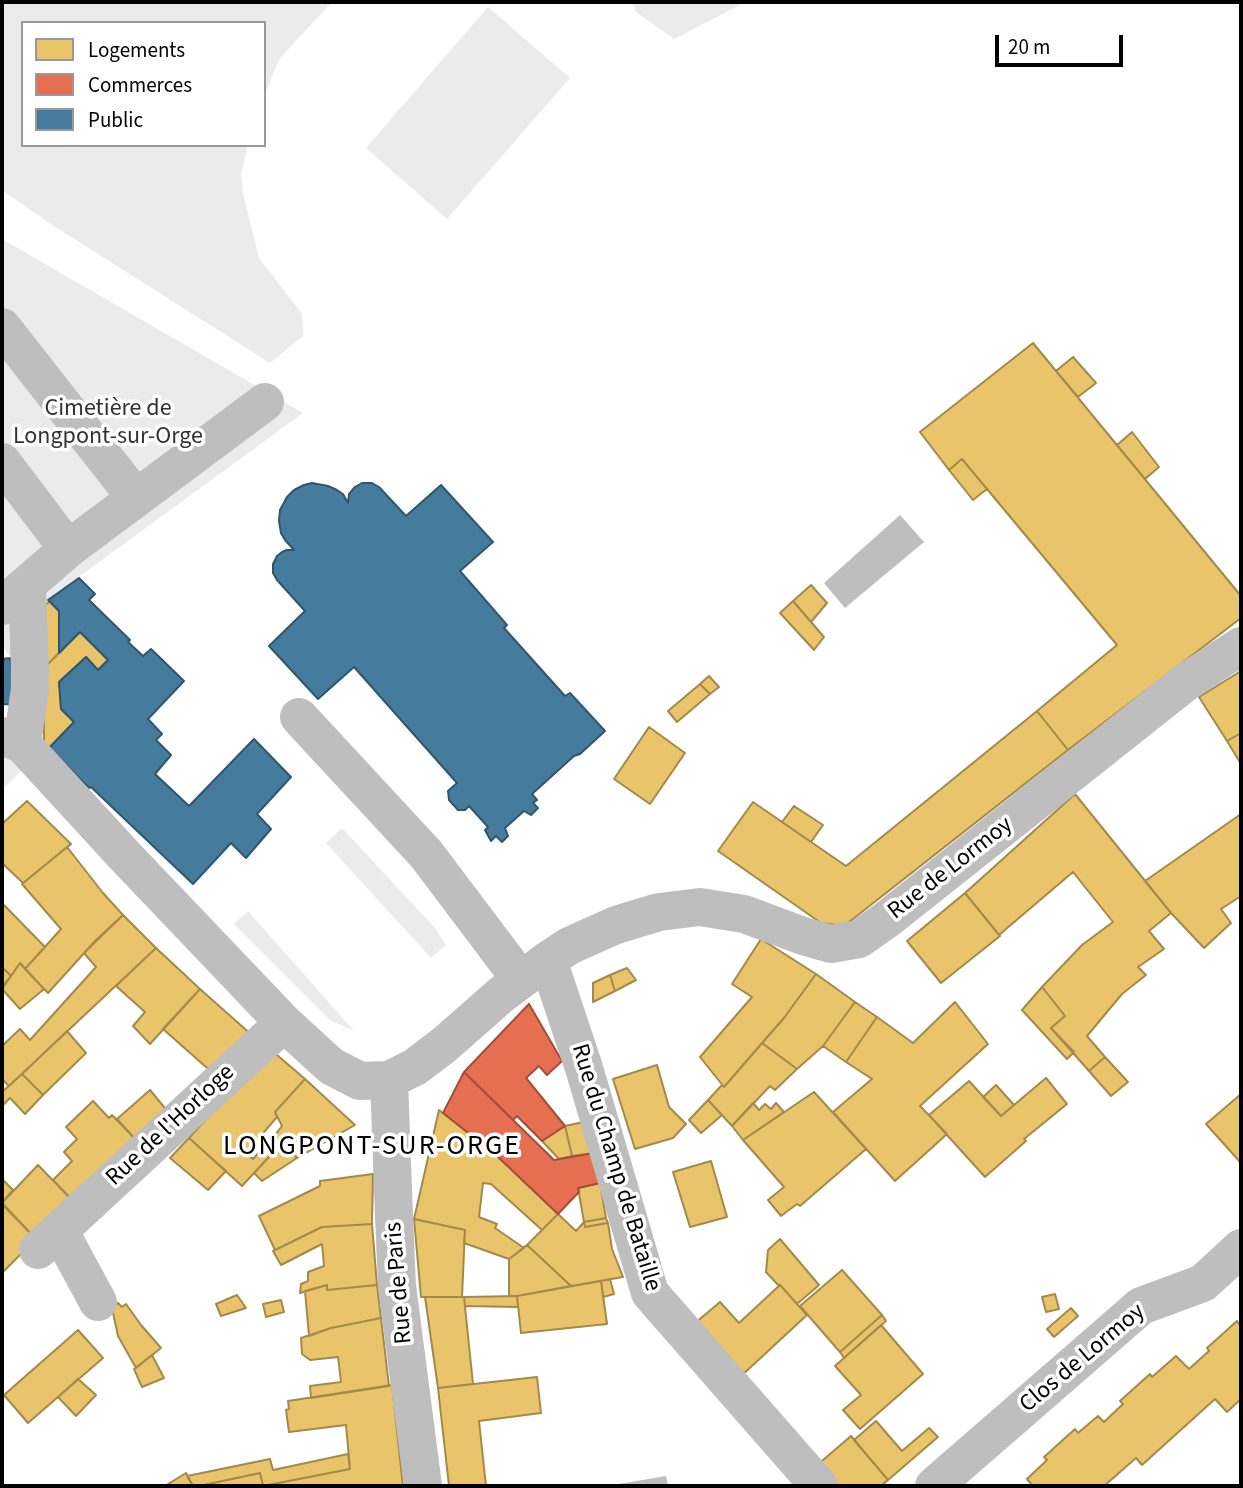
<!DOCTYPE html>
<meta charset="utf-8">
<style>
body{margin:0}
#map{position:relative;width:1243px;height:1488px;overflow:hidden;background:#fff;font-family:"Source Sans 3",sans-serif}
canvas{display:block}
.frame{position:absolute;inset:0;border:4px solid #000;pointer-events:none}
.legend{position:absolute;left:21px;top:21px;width:245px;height:126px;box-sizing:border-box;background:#fff;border:2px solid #999;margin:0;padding:9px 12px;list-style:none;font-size:21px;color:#000}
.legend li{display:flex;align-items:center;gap:14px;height:35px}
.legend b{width:35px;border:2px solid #999}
.scale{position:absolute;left:995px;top:35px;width:128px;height:32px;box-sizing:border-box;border:4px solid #000;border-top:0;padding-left:9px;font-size:21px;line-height:24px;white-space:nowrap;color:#000;-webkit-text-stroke:5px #fff;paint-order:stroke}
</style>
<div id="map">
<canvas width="1243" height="1488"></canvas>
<div class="frame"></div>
<ul class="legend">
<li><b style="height:19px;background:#e9c46a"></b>Logements</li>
<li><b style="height:19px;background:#e76f51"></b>Commerces</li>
<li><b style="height:19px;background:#457b9d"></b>Public</li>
</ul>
<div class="scale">20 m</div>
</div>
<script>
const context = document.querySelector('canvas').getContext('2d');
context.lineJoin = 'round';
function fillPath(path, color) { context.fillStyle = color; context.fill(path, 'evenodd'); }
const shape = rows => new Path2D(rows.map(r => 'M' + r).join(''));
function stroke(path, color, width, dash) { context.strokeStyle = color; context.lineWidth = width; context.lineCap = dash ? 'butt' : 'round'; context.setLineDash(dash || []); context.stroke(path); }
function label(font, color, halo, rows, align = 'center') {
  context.font = font + ' "Source Sans 3",sans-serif'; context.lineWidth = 7; context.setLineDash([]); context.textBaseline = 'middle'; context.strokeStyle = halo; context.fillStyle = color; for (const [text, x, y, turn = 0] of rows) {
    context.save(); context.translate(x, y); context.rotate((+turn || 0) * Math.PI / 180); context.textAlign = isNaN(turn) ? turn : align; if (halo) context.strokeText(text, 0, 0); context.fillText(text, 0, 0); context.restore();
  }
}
fillPath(shape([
 [2,2,332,2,279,59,264,97,264,23,23,23,23,145,248,145,241,174,243,193,259,258,302,314,303,336,270,363,49,223,2,190],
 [633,2,746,2,674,39,636,12],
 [488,7,570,78,447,219,366,148],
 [2,239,303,413,39,606,20,671,2,646],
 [2,752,22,770,2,790],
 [342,828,435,928,446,945,431,958,326,843],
 [248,911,354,1031,330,1020,234,924]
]), '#ebebeb');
fillPath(shape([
 [900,515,924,542,845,608,824,583],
 [666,1476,668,1486,613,1486,613,1485]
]), '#bebebe');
const homes = shape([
 [1033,343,1241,596,1241,618,1068,750,1037,711,1117,645,962,459,949,470,920,432,1033,343],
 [1073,357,1096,383,1078,397,1056,371,1073,357],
 [1132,432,1159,467,1145,479,1117,445,1132,432],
 [962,459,987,489,973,500,949,470,962,459],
 [811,585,827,603,811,622,793,601,811,585],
 [50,601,59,611,59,653,44,668,44,606,50,601],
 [793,601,824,637,814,650,780,613,793,601],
 [80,632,108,660,98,670,86,657,59,682,61,709,74,722,49,748,44,743,44,668,80,632],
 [1241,671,1241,733,1227,741,1199,697,1241,671],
 [709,676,719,687,710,694,700,684,709,676],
 [700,684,710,694,677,722,668,711,700,684],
 [1037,711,1068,750,844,926,821,923,718,851,753,802,846,866,1037,711],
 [649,727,685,753,650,804,614,779,649,727],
 [1241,733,1241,764,1227,741,1241,733],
 [1075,794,1171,913,1149,931,1164,949,1138,967,1146,975,1122,994,1087,1036,1105,1057,1089,1071,1051,1028,1065,1016,1042,987,1082,945,1113,922,1073,872,999,935,965,893,1075,794],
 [27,801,71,844,23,883,2,863,2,824,27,801],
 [794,806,823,825,811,842,782,822,794,806],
 [1241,814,1241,896,1221,909,1231,923,1204,948,1171,913,1145,881,1241,814],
 [67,847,103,893,123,915,96,940,48,993,25,969,61,929,22,884,67,847],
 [965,893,1000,936,941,983,907,941,965,893],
 [2,903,45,947,25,969,20,963,11,976,2,967,2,903],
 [123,915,156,948,9,1086,2,1079,2,1046,20,1029,30,1040,96,967,84,953,123,915],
 [761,939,816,974,784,1018,724,1087,700,1057,752,997,732,984,761,939],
 [156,948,200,989,150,1044,133,1026,145,1012,116,986,156,948],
 [20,963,44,989,20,1009,2,989,20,963],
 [2,967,11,976,2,987,2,967],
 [627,968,636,980,615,991,610,975,627,968],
 [816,974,855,1002,823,1046,797,1069,762,1043,784,1018,816,974],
 [610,975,615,991,593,1002,593,983,610,975],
 [1042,987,1065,1016,1051,1028,1074,1052,1067,1059,1022,1010,1042,987],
 [200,989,254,1037,215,1075,163,1029,200,989],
 [855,1002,877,1017,846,1062,823,1046,855,1002],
 [955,1002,988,1044,920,1106,947,1134,895,1181,833,1112,872,1079,846,1062,877,1017,913,1043,955,1002],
 [67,1031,86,1053,43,1095,22,1074,67,1031],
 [762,1043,797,1069,775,1090,770,1086,732,1126,708,1100,722,1085,724,1087,762,1043],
 [270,1049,305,1079,275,1112,277,1117,246,1153,253,1159,275,1135,282,1143,242,1186,189,1138,270,1049],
 [1105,1057,1128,1082,1111,1096,1089,1071,1105,1057],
 [657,1065,669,1107,686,1124,673,1138,635,1149,613,1079,657,1065],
 [22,1074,43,1095,25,1114,10,1098,2,1106,2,1092,22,1074],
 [1046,1078,1067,1104,1024,1139,1026,1141,985,1177,929,1115,969,1081,1001,1116,1046,1078],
 [305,1079,355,1125,297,1158,275,1135,282,1126,275,1112,305,1079],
 [996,1085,1014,1105,1001,1116,983,1097,996,1085],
 [150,1090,169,1113,137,1141,117,1119,150,1090],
 [814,1092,866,1149,800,1206,797,1204,781,1216,768,1200,784,1187,743,1140,814,1092],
 [1241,1094,1241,1163,1206,1124,1241,1094],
 [708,1100,722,1115,701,1133,689,1120,708,1100],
 [93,1101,109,1118,112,1115,137,1141,71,1199,53,1180,72,1161,64,1152,77,1139,66,1127,93,1101],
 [753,1103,759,1110,765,1104,771,1109,776,1103,784,1112,743,1140,732,1126,753,1103],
 [439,1110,495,1154,558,1214,542,1230,491,1184,483,1183,479,1217,497,1224,495,1228,524,1248,509,1259,464,1243,465,1230,414,1219,439,1110],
 [588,1121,594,1153,572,1156,565,1126,588,1121],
 [565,1126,572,1156,559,1159,542,1141,565,1126],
 [189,1138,226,1171,208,1190,170,1158,189,1138],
 [282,1143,297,1158,262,1181,254,1173,282,1143],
 [711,1161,727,1217,690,1227,673,1172,711,1161],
 [38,1165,71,1199,36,1239,2,1203,38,1165],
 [373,1174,372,1224,322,1227,275,1250,259,1216,320,1186,320,1181,373,1174],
 [2,1179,13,1190,2,1203,2,1179],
 [600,1183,606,1218,584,1222,578,1188,600,1183],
 [2,1204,36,1239,2,1273,2,1204],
 [558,1214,576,1231,584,1222,585,1227,608,1223,612,1249,623,1277,571,1286,527,1245,558,1214],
 [606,1218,608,1223,585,1227,584,1222,606,1218],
 [414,1219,465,1230,462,1297,421,1297,414,1219],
 [372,1224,377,1285,327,1290,327,1285,300,1293,301,1284,308,1281,308,1272,324,1266,322,1244,281,1265,273,1251,322,1227,372,1224],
 [780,1239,819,1285,797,1304,780,1285,779,1286,766,1272,768,1250,780,1239],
 [527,1245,571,1286,517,1296,509,1296,509,1259,527,1245],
 [842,1270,882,1315,840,1352,800,1306,842,1270],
 [610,1279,614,1294,603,1297,601,1281,610,1279],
 [601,1281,607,1324,521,1333,517,1296,601,1281],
 [327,1285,327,1290,377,1285,381,1318,331,1328,309,1336,305,1291,327,1285],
 [780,1285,807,1315,740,1377,694,1324,720,1302,739,1323,780,1285],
 [1055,1294,1059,1309,1046,1312,1042,1297,1055,1294],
 [237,1295,246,1308,221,1316,216,1304,237,1295],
 [517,1296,518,1307,465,1306,464,1297,517,1296],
 [425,1297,464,1297,473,1384,438,1388,425,1297],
 [281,1300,284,1312,266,1317,263,1304,281,1300],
 [118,1303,122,1307,126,1304,141,1325,161,1348,136,1368,118,1336,112,1308,118,1303],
 [1071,1308,1078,1316,1054,1337,1047,1329,1071,1308],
 [882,1315,886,1321,844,1358,840,1352,882,1315],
 [381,1318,389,1386,311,1398,310,1386,341,1382,338,1357,310,1360,302,1354,301,1338,331,1328,381,1318],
 [1237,1321,1239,1324,1241,1322,1241,1399,1227,1412,1215,1399,1142,1465,1136,1458,1104,1486,1033,1486,1027,1479,1047,1460,1044,1457,1075,1429,1078,1433,1098,1416,1104,1422,1123,1404,1120,1401,1150,1374,1152,1377,1176,1356,1189,1369,1209,1351,1207,1348,1237,1321],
 [881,1325,923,1374,860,1429,843,1410,861,1395,835,1366,881,1325],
 [78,1330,103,1358,28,1423,4,1395,78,1330],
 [152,1355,164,1378,142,1387,134,1369,152,1355],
 [537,1377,541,1413,479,1421,486,1486,449,1486,438,1388,537,1377],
 [78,1379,96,1395,76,1416,58,1397,78,1379],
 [392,1385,403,1486,199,1486,260,1473,263,1486,350,1469,346,1425,289,1432,286,1410,289,1409,288,1401,392,1385],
 [876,1421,902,1451,929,1428,938,1437,888,1480,854,1440,876,1421],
 [851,1436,888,1480,881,1486,834,1486,816,1466,851,1436],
 [348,1454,350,1469,263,1486,260,1473,199,1486,193,1486,187,1476,270,1459,273,1470,348,1454],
 [186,1473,193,1486,169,1486,168,1484,186,1473]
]);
fillPath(homes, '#e9c46a');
stroke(homes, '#a3894a', 2);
const shops = shape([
 [529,1004,562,1061,547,1075,539,1066,526,1078,565,1126,542,1141,517,1116,513,1120,464,1072,529,1004],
 [464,1072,554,1160,594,1153,600,1183,578,1188,579,1192,558,1214,495,1154,443,1113,464,1072]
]);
fillPath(shops, '#e76f51');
stroke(shops, '#a24e39', 2);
const public = shape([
 [312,483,328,486,337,490,343,494,348,503,349,494,355,487,362,483,372,483,379,487,406,516,441,485,493,542,460,571,507,625,504,628,565,696,570,693,605,731,580,754,574,756,532,794,537,800,533,803,538,808,531,815,524,811,505,828,508,836,502,842,496,836,491,841,485,830,488,827,469,806,465,810,458,810,449,800,448,791,457,783,354,667,318,699,269,646,305,611,277,580,273,573,273,564,277,556,282,552,287,550,294,550,285,540,281,533,279,521,280,510,287,497,294,490,304,485,312,483],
 [79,578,95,594,89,600,130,640,128,642,143,656,151,649,184,681,148,719,162,734,156,740,171,755,155,774,189,806,254,739,291,777,257,814,271,829,246,858,231,843,193,884,91,787,89,788,49,748,74,722,61,709,59,682,86,657,98,670,108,660,80,632,59,653,59,611,48,600,79,578],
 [10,658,19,705,2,704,2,659,10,658]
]);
fillPath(public, '#457b9d');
stroke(public, '#30566e', 2);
stroke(shape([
 [2,327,136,498],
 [2,462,68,549,2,606],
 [68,549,265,402],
 [299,717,426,854,521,980],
 [22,744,30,689,30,670,27,585],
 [548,960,584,1068,650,1293,819,1486],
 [265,1003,284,1023,331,1066,360,1081,389,1080,415,1067,444,1045,502,994,548,960,569,946,616,925,659,912,700,907,744,914,803,936,831,944,859,939,886,920,1186,682,1241,646],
 [389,1080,394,1216],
 [59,1230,98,1302],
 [38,1250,284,1023],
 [934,1486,1141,1306,1203,1283,1241,1248]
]), '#bebebe', 38);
stroke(shape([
 [2,736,22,744,123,854,265,1003],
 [394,1216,397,1286,423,1486]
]), '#bebebe', 38);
label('24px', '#323232', '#fff', [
 ["Cimetière de",108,410],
 ["Longpont-sur-Orge",108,438]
]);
label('24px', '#000', '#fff', [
 ["Rue de Lormoy",951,869,-38],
 ["Rue de l'Horloge",171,1126,-43],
 ["Rue du Champ de Bataille",615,1168,73],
 ["Rue de Paris",400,1283,-95],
 ["Clos de Lormoy",1083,1359,-40]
]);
context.letterSpacing = '2px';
label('28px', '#000', '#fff', [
 ["LONGPONT-SUR-ORGE",372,1148]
]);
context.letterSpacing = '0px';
</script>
